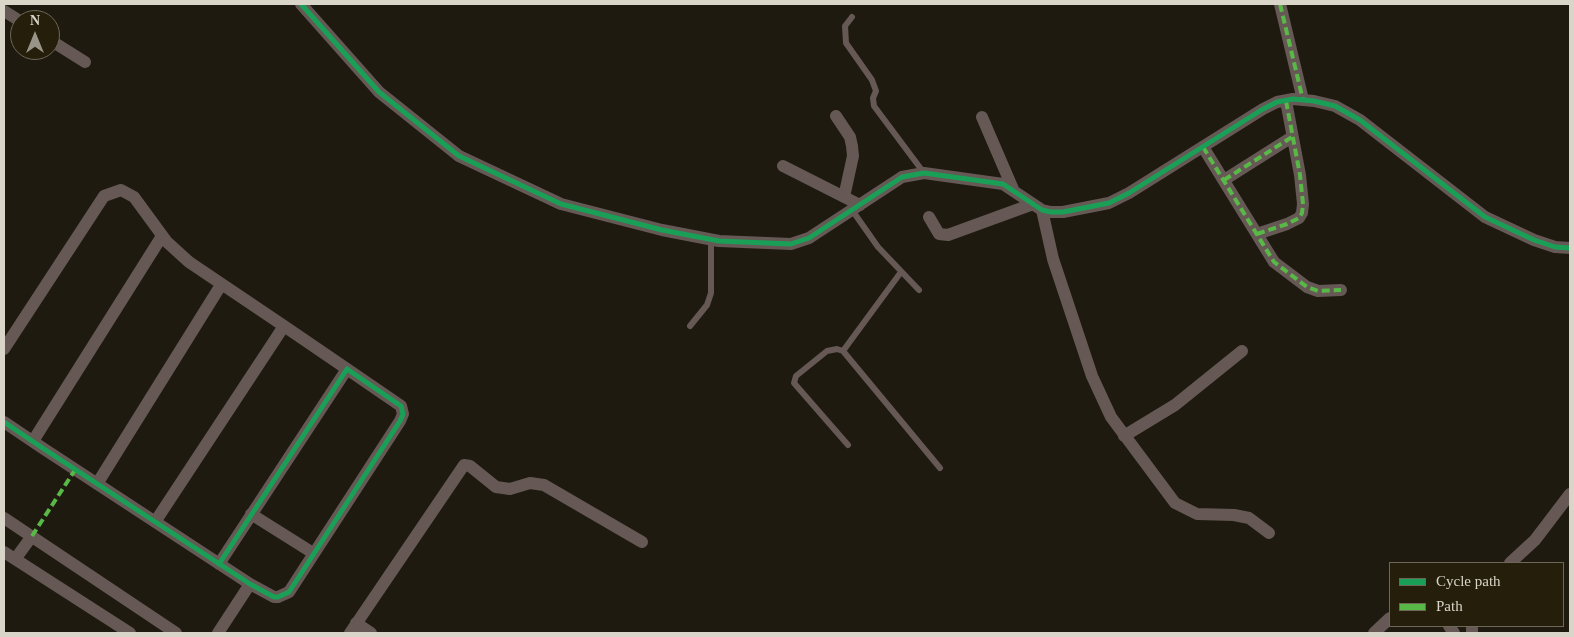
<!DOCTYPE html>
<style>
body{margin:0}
#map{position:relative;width:1574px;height:637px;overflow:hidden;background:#1e1a10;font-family:"Times New Roman",serif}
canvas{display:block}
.frame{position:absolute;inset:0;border:5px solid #d9d5c9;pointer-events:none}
.legend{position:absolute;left:1389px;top:562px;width:175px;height:65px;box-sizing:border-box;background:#241e0a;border:1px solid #6c6756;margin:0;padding:6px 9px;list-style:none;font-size:15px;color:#d9d5c9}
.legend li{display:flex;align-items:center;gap:10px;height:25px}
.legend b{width:25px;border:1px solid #6c6756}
.north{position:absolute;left:10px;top:10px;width:50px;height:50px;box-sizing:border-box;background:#241e0a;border:1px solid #6c6756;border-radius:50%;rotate:0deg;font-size:14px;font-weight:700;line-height:20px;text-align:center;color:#d9d5c9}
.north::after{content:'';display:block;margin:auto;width:18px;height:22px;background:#989488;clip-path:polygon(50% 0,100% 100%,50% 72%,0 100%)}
</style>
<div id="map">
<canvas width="1574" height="637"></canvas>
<div class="frame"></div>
<ul class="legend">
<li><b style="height:6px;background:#1a9f57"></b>Cycle path</li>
<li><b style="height:6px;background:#58b947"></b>Path</li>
</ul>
<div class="north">N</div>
</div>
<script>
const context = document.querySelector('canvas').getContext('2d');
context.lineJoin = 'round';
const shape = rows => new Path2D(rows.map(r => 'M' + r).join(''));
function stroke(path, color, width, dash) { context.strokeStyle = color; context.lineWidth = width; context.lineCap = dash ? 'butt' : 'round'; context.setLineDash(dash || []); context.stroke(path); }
stroke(shape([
 [852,17,845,26,846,43,872,80,876,91,873,98,874,106,924,173],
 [852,210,878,247,919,290],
 [901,272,843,351,940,468],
 [690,326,707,305,711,293,711,240],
 [843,351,837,349,827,351,796,376,794,383,848,445]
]), '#655855', 6);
stroke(shape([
 [301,4,379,92,459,156,561,204,662,230,719,241,791,244,809,238,902,177,924,173,1003,184,1042,210,1051,212,1063,212,1109,203,1129,193,1263,109,1277,102,1293,99,1314,101,1335,106,1360,120,1485,217,1534,240,1555,247,1570,248],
 [1280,4,1303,100],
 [4,11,20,21],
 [50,40,85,62],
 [836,116,850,137,852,146,853,156,844,197],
 [982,117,1013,189],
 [1203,147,1274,262,1307,287,1318,291,1341,290],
 [783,166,860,205],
 [1224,180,1292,137],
 [1042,210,1053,259,1092,376,1111,417,1175,503,1197,514,1234,515,1249,518,1269,533],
 [929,217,939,234,948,235,1033,204],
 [1257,234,1287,224,1299,218,1302,213,1303,204,1300,175,1286,101],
 [284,326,347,369],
 [4,349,104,196,121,190,134,197,167,242,189,262,284,326,155,522],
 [4,422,41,447,250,584,274,597,278,597,289,592,400,421,403,414,401,406,347,369,219,564],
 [1124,436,1175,405,1242,351],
 [33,441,162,236],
 [97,484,221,285],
 [251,514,313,553],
 [4,518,176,633],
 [4,552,130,633],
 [16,558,32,536],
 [1510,563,1535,540,1570,494],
 [356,623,371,633],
 [1449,626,1454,633],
 [218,633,250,584],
 [350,633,464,465,470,466,496,487,510,489,530,483,544,485,642,542],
 [1374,633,1390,618],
 [1472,633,1472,626]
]), '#655855', 12);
stroke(shape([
 [1280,4,1303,100],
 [1203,147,1274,262,1307,287,1318,291,1341,290],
 [1224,180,1292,137],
 [1257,234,1287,224,1299,218,1302,213,1303,204,1300,175,1286,101],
 [32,536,75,470]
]), '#58b947', 4, [8, 4]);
stroke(shape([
 [301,4,379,92,459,156,561,204,662,230,719,241,791,244,809,238,902,177,924,173,1003,184,1042,210,1051,212,1063,212,1109,203,1129,193,1263,109,1277,102,1293,99,1314,101,1335,106,1360,120,1485,217,1534,240,1555,247,1570,248],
 [4,422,41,447,250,584,274,597,278,597,289,592,400,421,403,414,401,406,347,369,219,564]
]), '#1a9f57', 5);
</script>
